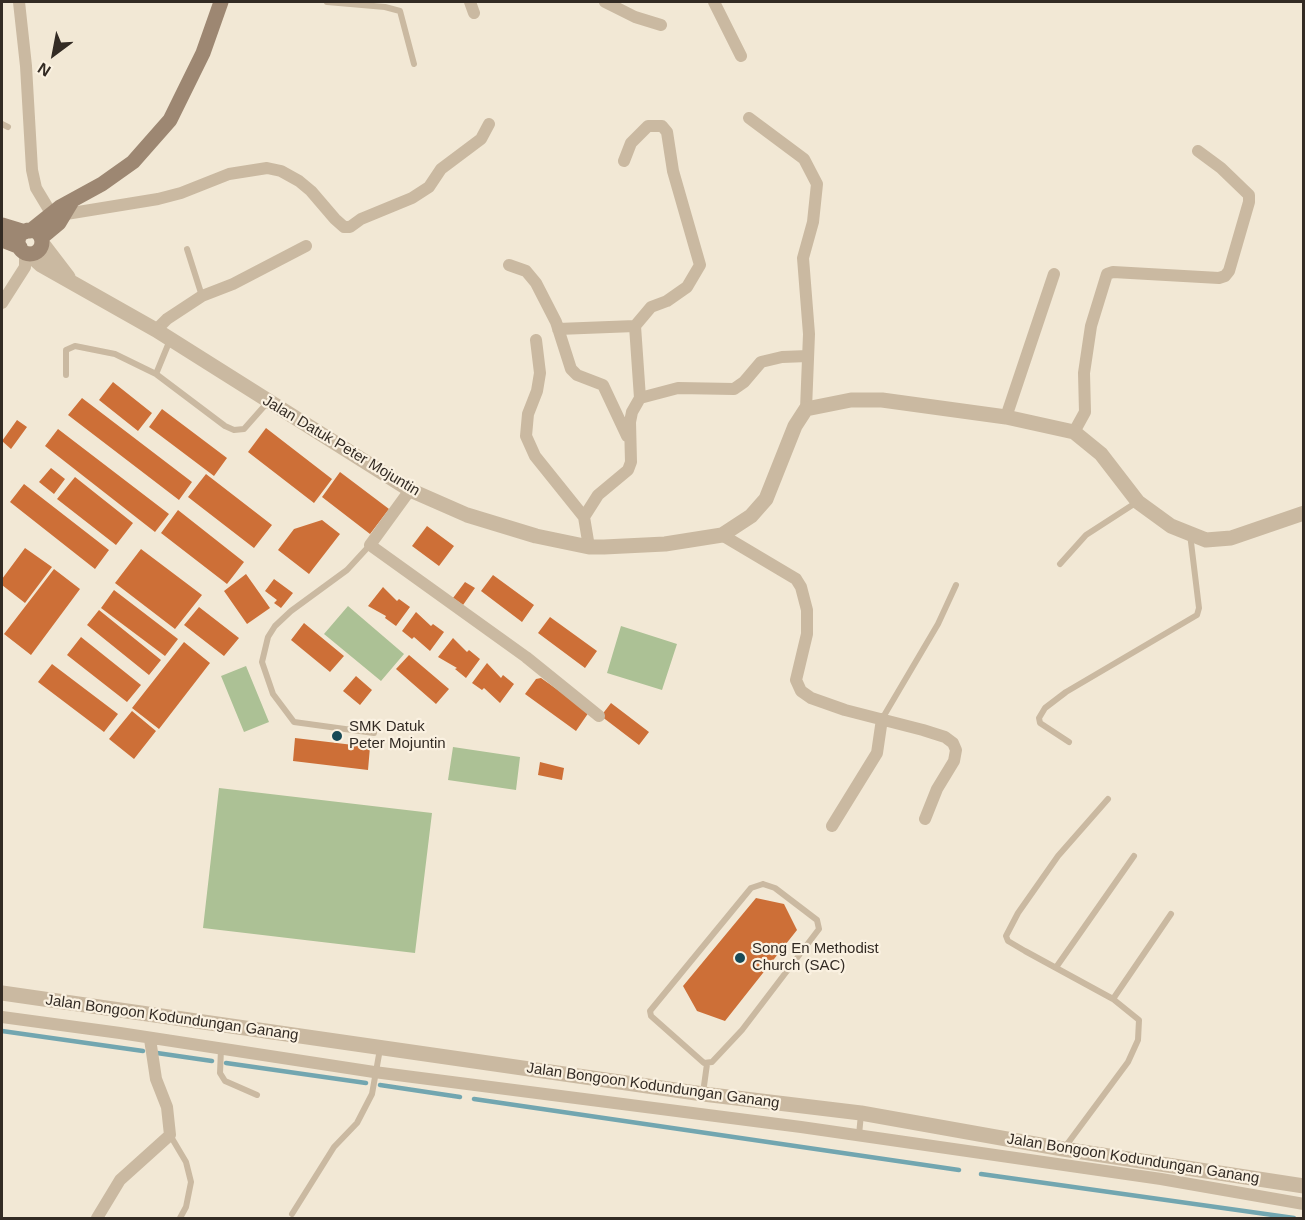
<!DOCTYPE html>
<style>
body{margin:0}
#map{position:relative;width:1305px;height:1220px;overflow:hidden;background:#f2e8d5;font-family:Arial,sans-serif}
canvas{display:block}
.frame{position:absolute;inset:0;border:3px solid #332b24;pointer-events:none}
.north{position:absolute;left:24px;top:24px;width:60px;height:60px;-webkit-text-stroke:4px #faf1e1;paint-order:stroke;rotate:212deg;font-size:16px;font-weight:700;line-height:24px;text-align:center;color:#332b24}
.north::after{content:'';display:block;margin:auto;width:21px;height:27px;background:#332b24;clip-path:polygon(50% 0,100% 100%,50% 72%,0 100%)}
</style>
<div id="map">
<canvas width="1305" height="1220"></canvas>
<div class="frame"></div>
<div class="north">N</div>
</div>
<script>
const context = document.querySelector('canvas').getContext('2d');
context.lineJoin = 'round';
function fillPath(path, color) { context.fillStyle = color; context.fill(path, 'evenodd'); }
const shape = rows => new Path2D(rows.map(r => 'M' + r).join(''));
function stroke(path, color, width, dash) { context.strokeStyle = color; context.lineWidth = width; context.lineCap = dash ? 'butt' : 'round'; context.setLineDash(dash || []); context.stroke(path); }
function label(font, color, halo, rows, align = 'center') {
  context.font = font + ' Arial,sans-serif'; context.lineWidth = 4.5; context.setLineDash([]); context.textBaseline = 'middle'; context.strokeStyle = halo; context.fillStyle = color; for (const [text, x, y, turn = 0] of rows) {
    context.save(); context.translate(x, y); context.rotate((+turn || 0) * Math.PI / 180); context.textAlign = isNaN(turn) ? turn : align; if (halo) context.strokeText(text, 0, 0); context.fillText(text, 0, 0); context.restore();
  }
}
fillPath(shape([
 [348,606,404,654,381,681,324,634],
 [621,626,677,644,662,690,607,673],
 [246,666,269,722,244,732,221,676],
 [453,747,520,757,516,790,448,780],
 [219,788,432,813,415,953,203,928]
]), '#acc195');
stroke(shape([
 [2,1031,143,1051],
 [157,1053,212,1061],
 [226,1063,366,1083],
 [380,1085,460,1097],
 [474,1099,959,1170],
 [981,1174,1294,1218]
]), '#72a6b0', 4.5);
fillPath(shape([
 [113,382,152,413,138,431,99,400],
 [82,398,192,482,179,500,68,415],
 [162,409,227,458,214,476,149,427],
 [17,420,27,427,11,449,2,441],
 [266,428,332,479,314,503,248,452],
 [58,429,169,514,155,532,45,446],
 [51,468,65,479,54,494,39,482],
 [340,472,389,509,370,534,322,497],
 [206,474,272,525,254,548,188,497],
 [75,477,133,523,116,545,57,499],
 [24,484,109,550,95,569,10,502],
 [178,510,244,562,227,584,161,533],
 [322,520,340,534,309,574,278,550,294,529],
 [427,526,454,546,439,566,412,546],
 [25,548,52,567,25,603,2,585,2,579],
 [141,549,202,595,175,629,115,583],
 [54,569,80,589,31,655,4,634],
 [246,574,270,608,247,624,224,591],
 [493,575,534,605,522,622,481,591],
 [274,579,293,593,281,608,274,603,277,600,265,591],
 [465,582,475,588,463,605,453,598],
 [383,587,397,601,399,599,410,607,396,626,385,618,386,616,368,606],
 [114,590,178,639,165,656,101,608],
 [199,607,239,638,224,656,184,625],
 [99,610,161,660,149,675,87,625],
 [416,612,431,626,433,624,444,632,430,651,414,637,412,639,402,631],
 [550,617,597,651,585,668,538,633],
 [304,623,344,656,330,672,291,640],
 [81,637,141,685,127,702,67,655],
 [453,638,467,652,469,650,480,659,466,678,455,669,457,668,438,657],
 [184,642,210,663,159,729,132,708],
 [409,655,449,689,436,704,396,669],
 [487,663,501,678,503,675,514,684,500,703,484,688,482,690,472,683],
 [52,664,118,714,104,732,38,682],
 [356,676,372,690,360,705,343,691],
 [541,678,589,712,576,731,525,694,536,679],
 [611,703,649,732,639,745,601,716],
 [132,711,156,731,134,759,109,739],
 [295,738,370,747,368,770,293,761],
 [540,762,564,768,562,780,538,775],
 [756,898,784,904,797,930,725,1021,697,1011,683,986]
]), '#cd6f37');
stroke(shape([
 [327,2,385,7,400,11,414,64],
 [2,124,8,127],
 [187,249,202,296],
 [170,340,156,374,225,426,234,430,244,429,267,403],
 [66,375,66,350,75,346,115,354,156,374],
 [370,545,347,570,291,611,275,626,268,637,262,662,273,694,294,722,374,733],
 [1060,564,1086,535,1137,502],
 [882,719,938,624,956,585],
 [1069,742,1040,723,1039,718,1045,708,1066,692,1197,615,1199,608,1190,534],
 [763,884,775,888,817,920,819,929,742,1030,712,1062,704,1063,651,1016,650,1011,751,888,763,884],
 [1057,966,1134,856],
 [1113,999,1171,914],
 [221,1049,220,1073,225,1081,257,1095],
 [703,1093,707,1064],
 [170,1135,186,1162,191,1182,186,1207,180,1218],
 [859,1135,861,1114],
 [1065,1147,1128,1062,1138,1040,1139,1020,1113,999,1025,951,1008,941,1006,936,1018,913,1058,856,1108,799],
 [292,1214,334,1147,357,1123,372,1094,380,1049]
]), '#cab9a1', 6);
stroke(shape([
 [19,2,26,66,32,170,36,188,51,213],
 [470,2,474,13],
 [605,2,635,17,661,25],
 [714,2,741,56],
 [749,118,804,159,817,184,813,222,803,258,809,334,806,409],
 [66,214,158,199,181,193,229,174,267,168,281,171,299,181,311,191,335,219,344,227,350,227,361,219,412,198,429,187,441,169,481,139,489,124],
 [509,265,526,271,536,283,556,322,571,369,577,375,603,385,627,436],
 [2,303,25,267,25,253],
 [635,326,640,398],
 [558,329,635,326,651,307,667,301,687,287,700,265,673,171,667,132,662,126,648,126,631,143,624,161],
 [156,330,167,319,202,296,233,284,306,246],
 [536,340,540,373,537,391,528,414,526,436,535,456,584,517],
 [1006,417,1054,274],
 [1074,432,1085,412,1084,373,1091,326,1107,274,1113,272,1219,278,1225,276,1229,271,1249,202,1249,195,1221,168,1198,151],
 [410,490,370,545,526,657,599,716],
 [722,535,796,579,801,587,807,610,807,634,796,680,801,691,811,698,845,710,923,730,945,737,953,743,956,750,954,761,937,789,925,819],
 [589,547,584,517,598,495,628,470,631,462,630,422,632,412,640,398,678,388,734,389,744,382,761,362,782,357,808,356],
 [832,826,877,753,882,719],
 [2,1017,120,1033,374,1072,801,1127,1161,1179,1304,1204],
 [97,1218,120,1180,170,1135,167,1107,156,1079,150,1039]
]), '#cab9a1', 12);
stroke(shape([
 [42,243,68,277],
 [29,254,41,265,156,330,410,490,467,515,536,536,589,547,604,547,665,544,722,535,751,516,766,499,795,426,806,409,851,400,882,400,1006,417,1074,432,1101,454,1138,502,1171,526,1206,540,1231,538,1304,513],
 [2,993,703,1094,861,1113,1063,1149,1304,1186]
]), '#cab9a1', 15);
stroke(shape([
 [2,225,25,232],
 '18 242a12 12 0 1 1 24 0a12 12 0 1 1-24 0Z',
 [30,231,60,207,102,184,133,162,170,120,203,53,221,2],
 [41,238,59,223,71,203],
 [2,240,20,247]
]), '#9d8772', 15);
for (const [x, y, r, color] of [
 [337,736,6,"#184a57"],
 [740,958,6,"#184a57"]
]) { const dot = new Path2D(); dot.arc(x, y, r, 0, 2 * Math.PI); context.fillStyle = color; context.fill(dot); stroke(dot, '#faf1e1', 2); }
label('15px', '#332b24', '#faf1e1', [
 ["Jalan Datuk Peter Mojuntin",341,446,31],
 ["Jalan Bongoon Kodundungan Ganang",172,1018,8],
 ["Jalan Bongoon Kodundungan Ganang",653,1086,8],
 ["Jalan Bongoon Kodundungan Ganang",1133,1159,9]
]);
label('15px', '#332b24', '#faf1e1', [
 ["SMK Datuk",349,727],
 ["Peter Mojuntin",349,744],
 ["Song En Methodist",752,949],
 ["Church (SAC)",752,966]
], 'left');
</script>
